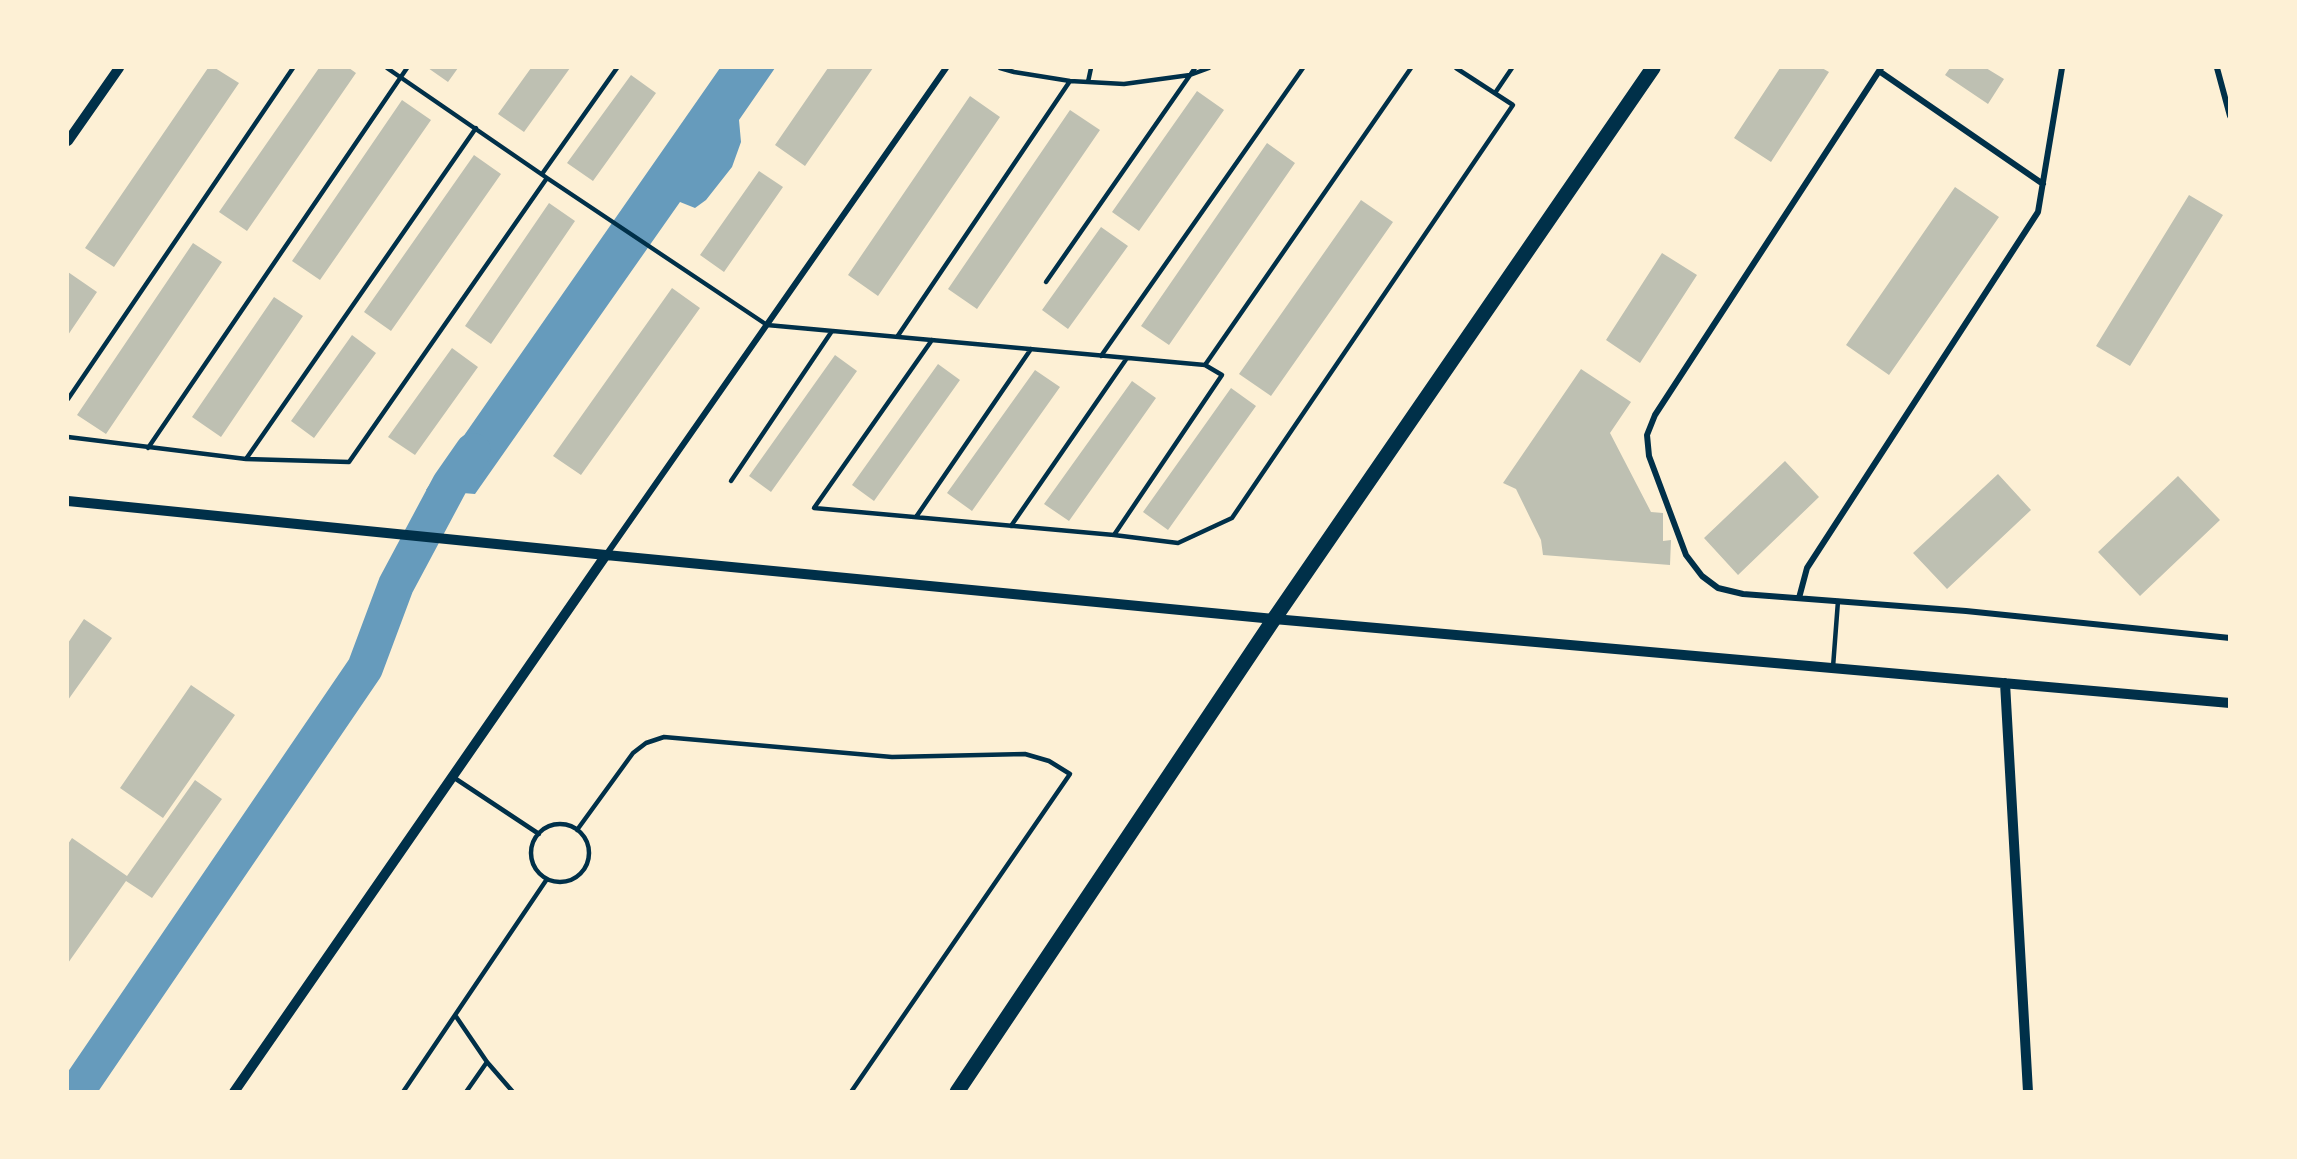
<!DOCTYPE html>
<style>
body{margin:0}
#map{position:relative;width:2297px;height:1159px;overflow:hidden;background:#fdf0d5;font-family:"Space Grotesk",sans-serif}
canvas{display:block}
.frame{position:absolute;inset:0;border:69px solid #fdf0d5;pointer-events:none}
</style>
<div id="map">
<canvas width="2297" height="1159"></canvas>
<div class="frame"></div>
</div>
<script>
const context = document.querySelector('canvas').getContext('2d');
context.lineJoin = 'round';
function fillPath(path, color) { context.fillStyle = color; context.fill(path, 'evenodd'); }
const shape = rows => new Path2D(rows.map(r => 'M' + r).join(''));
function stroke(path, color, width, dash) { context.strokeStyle = color; context.lineWidth = width; context.lineCap = dash ? 'butt' : 'round'; context.setLineDash(dash || []); context.stroke(path); }
fillPath(shape([
 [720,68,775,68,739,120,741,142,732,167,706,200,695,208,680,202,475,494,426,490]
]), '#669bbc');
stroke(shape([
 [76,1092,365,668,396,585,450,484,473,451]
]), '#669bbc', 36);
fillPath(shape([
 [208,68,215,68,239,83,114,267,85,248],
 [319,68,349,68,356,73,247,231,219,212],
 [428,68,458,68,448,82],
 [531,68,570,68,524,132,498,114],
 [828,68,873,68,805,166,775,145],
 [1780,68,1822,68,1829,72,1771,162,1734,138],
 [1950,68,1986,68,2004,79,1988,104,1945,75],
 [631,75,656,93,593,181,567,163],
 [1197,91,1224,110,1139,231,1112,212],
 [970,96,1000,117,878,296,848,275],
 [402,100,431,120,320,280,292,261],
 [1070,110,1100,130,977,309,948,289],
 [1267,143,1295,163,1169,345,1141,326],
 [474,155,501,174,391,331,364,312],
 [759,171,783,187,724,272,700,255],
 [1955,187,1999,217,1889,375,1846,345],
 [2189,195,2223,215,2130,366,2096,346],
 [1361,200,1393,222,1271,396,1239,374],
 [549,203,575,221,491,344,465,326],
 [1101,227,1128,246,1068,329,1042,310],
 [193,243,222,262,106,434,77,415],
 [1662,253,1697,275,1640,363,1606,340],
 [68,272,97,292,68,335],
 [672,288,700,308,581,475,553,456],
 [274,297,303,316,221,437,192,417],
 [352,335,376,353,314,438,291,421],
 [452,348,478,367,415,455,388,437],
 [835,355,857,371,771,492,749,476],
 [938,364,960,380,874,501,852,485],
 [1581,369,1631,402,1610,433,1651,512,1663,513,1663,541,1671,540,1670,565,1543,555,1541,540,1516,489,1503,483],
 [1035,370,1060,387,972,511,947,493],
 [1132,381,1156,398,1069,521,1044,504],
 [1231,388,1256,406,1168,530,1143,512],
 [1785,461,1819,497,1738,575,1704,538],
 [1998,474,2031,510,1947,589,1913,553],
 [2178,476,2220,520,2140,596,2098,552],
 [84,619,112,638,68,700,68,643],
 [191,685,235,715,163,818,120,788],
 [195,780,222,799,152,898,126,881,68,963,68,844,72,838,127,876]
]), '#bec0b2');
stroke(shape([
 [387,68,547,178,767,325,1205,365,1222,375,1114,535],
 [1000,68,1014,72,1070,81,1124,84,1190,75,1209,68],
 [1088,82,1091,68],
 [1495,93,1512,68],
 [542,174,617,68],
 [1046,282,1195,68],
 [897,337,1070,81],
 [932,340,814,508,1114,535,1178,543,1232,518,1513,105,1456,68],
 [1101,356,1303,68],
 [1205,365,1411,68],
 [68,399,293,68],
 [68,437,246,459,349,462,547,178],
 [148,448,407,68],
 [246,459,476,128],
 [731,481,832,331],
 [916,517,1031,349],
 [1011,526,1127,358],
 [1833,667,1838,601],
 [453,777,539,834],
 '531 853a29 29 0 1 1 58 0a29 29 0 1 1-58 0Z',
 [577,830,633,753,646,743,664,737,892,757,1025,754,1049,761,1070,774,851,1092],
 [455,1015,487,1062,513,1092],
 [403,1092,547,879],
 [466,1092,487,1062]
]), '#003049', 4.5);
stroke(shape([
 [1881,68,1655,415,1647,435,1649,456,1686,555,1702,576,1718,588,1743,594,1966,611,2230,638],
 [2217,68,2230,116],
 [1879,71,2043,184],
 [606,555,946,68],
 [1799,598,1807,568,2038,212,2062,68]
]), '#003049', 6);
stroke(shape([
 [68,141,119,68],
 [68,501,606,555,1274,619,2230,703],
 [2005,683,2028,1092],
 [234,1092,606,555]
]), '#003049', 10);
stroke(shape([
 [957,1092,1274,619,1653,68]
]), '#003049', 15);
</script>
